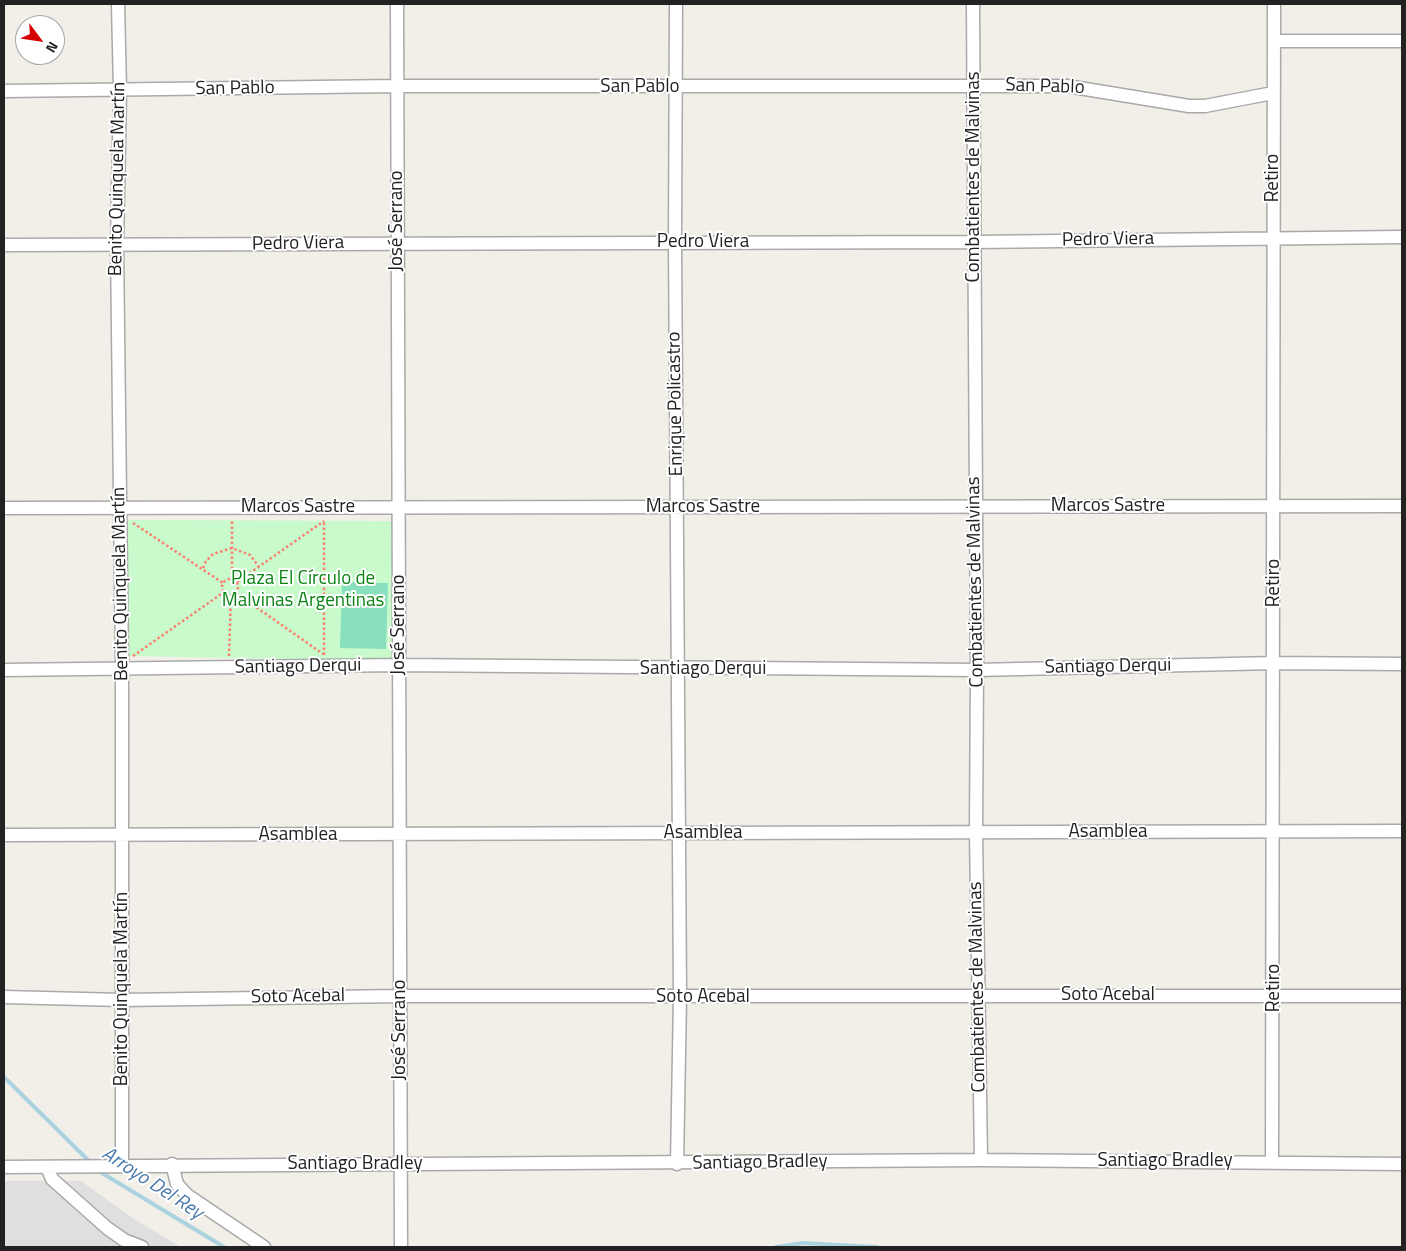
<!DOCTYPE html>
<meta charset="utf-8">
<style>
body{margin:0}
#map{position:relative;width:1406px;height:1251px;overflow:hidden;background:#f2efe9;font-family:"Titillium Web",sans-serif}
canvas{display:block}
.frame{position:absolute;inset:0;border:5px solid #222;pointer-events:none}
.north{position:absolute;left:15px;top:15px;width:50px;height:50px;box-sizing:border-box;background:#fff;border:1px solid #a7a7a7;border-radius:50%;rotate:121deg;font-size:14px;font-weight:700;line-height:20px;text-align:center;color:#222}
.north::after{content:'';display:block;margin:auto;width:18px;height:22px;background:#d40000;clip-path:polygon(50% 0,100% 100%,50% 72%,0 100%)}
</style>
<div id="map">
<canvas width="1406" height="1251"></canvas>
<div class="frame"></div>
<div class="north">N</div>
</div>
<script>
const context = document.querySelector('canvas').getContext('2d');
context.lineJoin = 'round';
function fillPath(path, color) { context.fillStyle = color; context.fill(path, 'evenodd'); }
const shape = rows => new Path2D(rows.map(r => 'M' + r).join(''));
function stroke(path, color, width, dash) { context.strokeStyle = color; context.lineWidth = width; context.lineCap = dash ? 'butt' : 'round'; context.setLineDash(dash || []); context.stroke(path); }
function label(font, color, halo, rows, align = 'center') {
  context.font = font + ' "Titillium Web",sans-serif'; context.lineWidth = 4; context.setLineDash([]); context.textBaseline = 'middle'; context.strokeStyle = halo; context.fillStyle = color; for (const [text, x, y, turn = 0] of rows) {
    context.save(); context.translate(x, y); context.rotate((+turn || 0) * Math.PI / 180); context.textAlign = isNaN(turn) ? turn : align; if (halo) context.strokeText(text, 0, 0); context.fillText(text, 0, 0); context.restore();
  }
}
fillPath(shape([
 [4,1181,81,1181,134,1219,181,1247,4,1247]
]), '#e0dfdf');
fillPath(shape([
 [127,520,393,521,392,661,128,656]
]), '#c8facc');
fillPath(shape([
 [342,582,388,583,386,649,340,648]
]), '#88e0be');
stroke(shape([
 [4,1077,91,1163],
 [97,1170,224,1247],
 [776,1247,803,1243,877,1247]
]), '#aad3df', 4);
const minor = shape([
 [118,4,120,90,117,245,122,664,122,1165],
 [397,4,401,1247],
 [676,4,675,242,680,997,677,1164],
 [973,4,977,670,976,832,981,1160],
 [1274,41,1402,41],
 [4,91,397,86,1067,86,1189,106,1205,106,1273,93],
 [4,245,974,242,1402,237],
 [4,508,1402,506],
 [4,670,399,665,977,670,1274,663,1402,664],
 [4,835,1402,831],
 [4,997,122,1000,400,996,1402,996],
 [1272,1161,1274,4],
 [172,1164,177,1184,187,1195,264,1247],
 [4,1167,981,1160,1402,1164],
 [47,1167,52,1179,107,1228,124,1240,142,1247]
]);
stroke(minor, '#a9a9a9', 15);
stroke(shape([
 [133,523,223,583],
 [203,568,206,561,213,554,232,548,250,555,259,567],
 '222 587a8 8 0 1 1 16 0a8 8 0 1 1-16 0Z',
 [232,579,232,520],
 [237,582,324,521],
 [236,593,323,654],
 [324,655,324,520],
 [133,656,224,592],
 [229,656,231,595]
]), '#fa8072', 2.5, [2.5, 2.5]);
stroke(minor, '#fff', 12);
label('19px', '#222', '#fff', [
 ["San Pablo",640,87],
 ["San Pablo",1045,87,2],
 ["San Pablo",235,89,-1],
 ["Combatientes de Malvinas",974,177,-90],
 ["Retiro",1273,178,-90],
 ["Benito Quinquela Martín",118,179,-89],
 ["José Serrano",397,221,-90],
 ["Pedro Viera",1108,240,-1],
 ["Pedro Viera",703,242],
 ["Pedro Viera",298,244,-1],
 ["Enrique Policastro",676,404,-91],
 ["Marcos Sastre",1108,506],
 ["Marcos Sastre",298,507],
 ["Marcos Sastre",703,507],
 ["Combatientes de Malvinas",976,582,-91],
 ["Retiro",1274,583,-90],
 ["Benito Quinquela Martín",121,584,-91],
 ["José Serrano",399,625,-90],
 ["Santiago Derqui",298,667,-1],
 ["Santiago Derqui",1108,667,-1],
 ["Santiago Derqui",703,669],
 ["Asamblea",1108,832],
 ["Asamblea",703,833],
 ["Asamblea",298,835],
 ["Combatientes de Malvinas",978,987,-91],
 ["Retiro",1274,988,-90],
 ["Benito Quinquela Martín",122,989,-90],
 ["Soto Acebal",1108,995],
 ["Soto Acebal",298,997,-1],
 ["Soto Acebal",703,997],
 ["José Serrano",400,1030,-90],
 ["Santiago Bradley",1165,1161],
 ["Santiago Bradley",760,1163,-1],
 ["Santiago Bradley",355,1164]
]);
label('19px', '#0c8416', '#fff', [
 ["Plaza El Círculo de",303,579],
 ["Malvinas Argentinas",303,601]
]);
label('italic 20px', '#4a7aab', '#fff', [
 ["Arroyo Del Rey",152,1184,33]
]);
</script>
